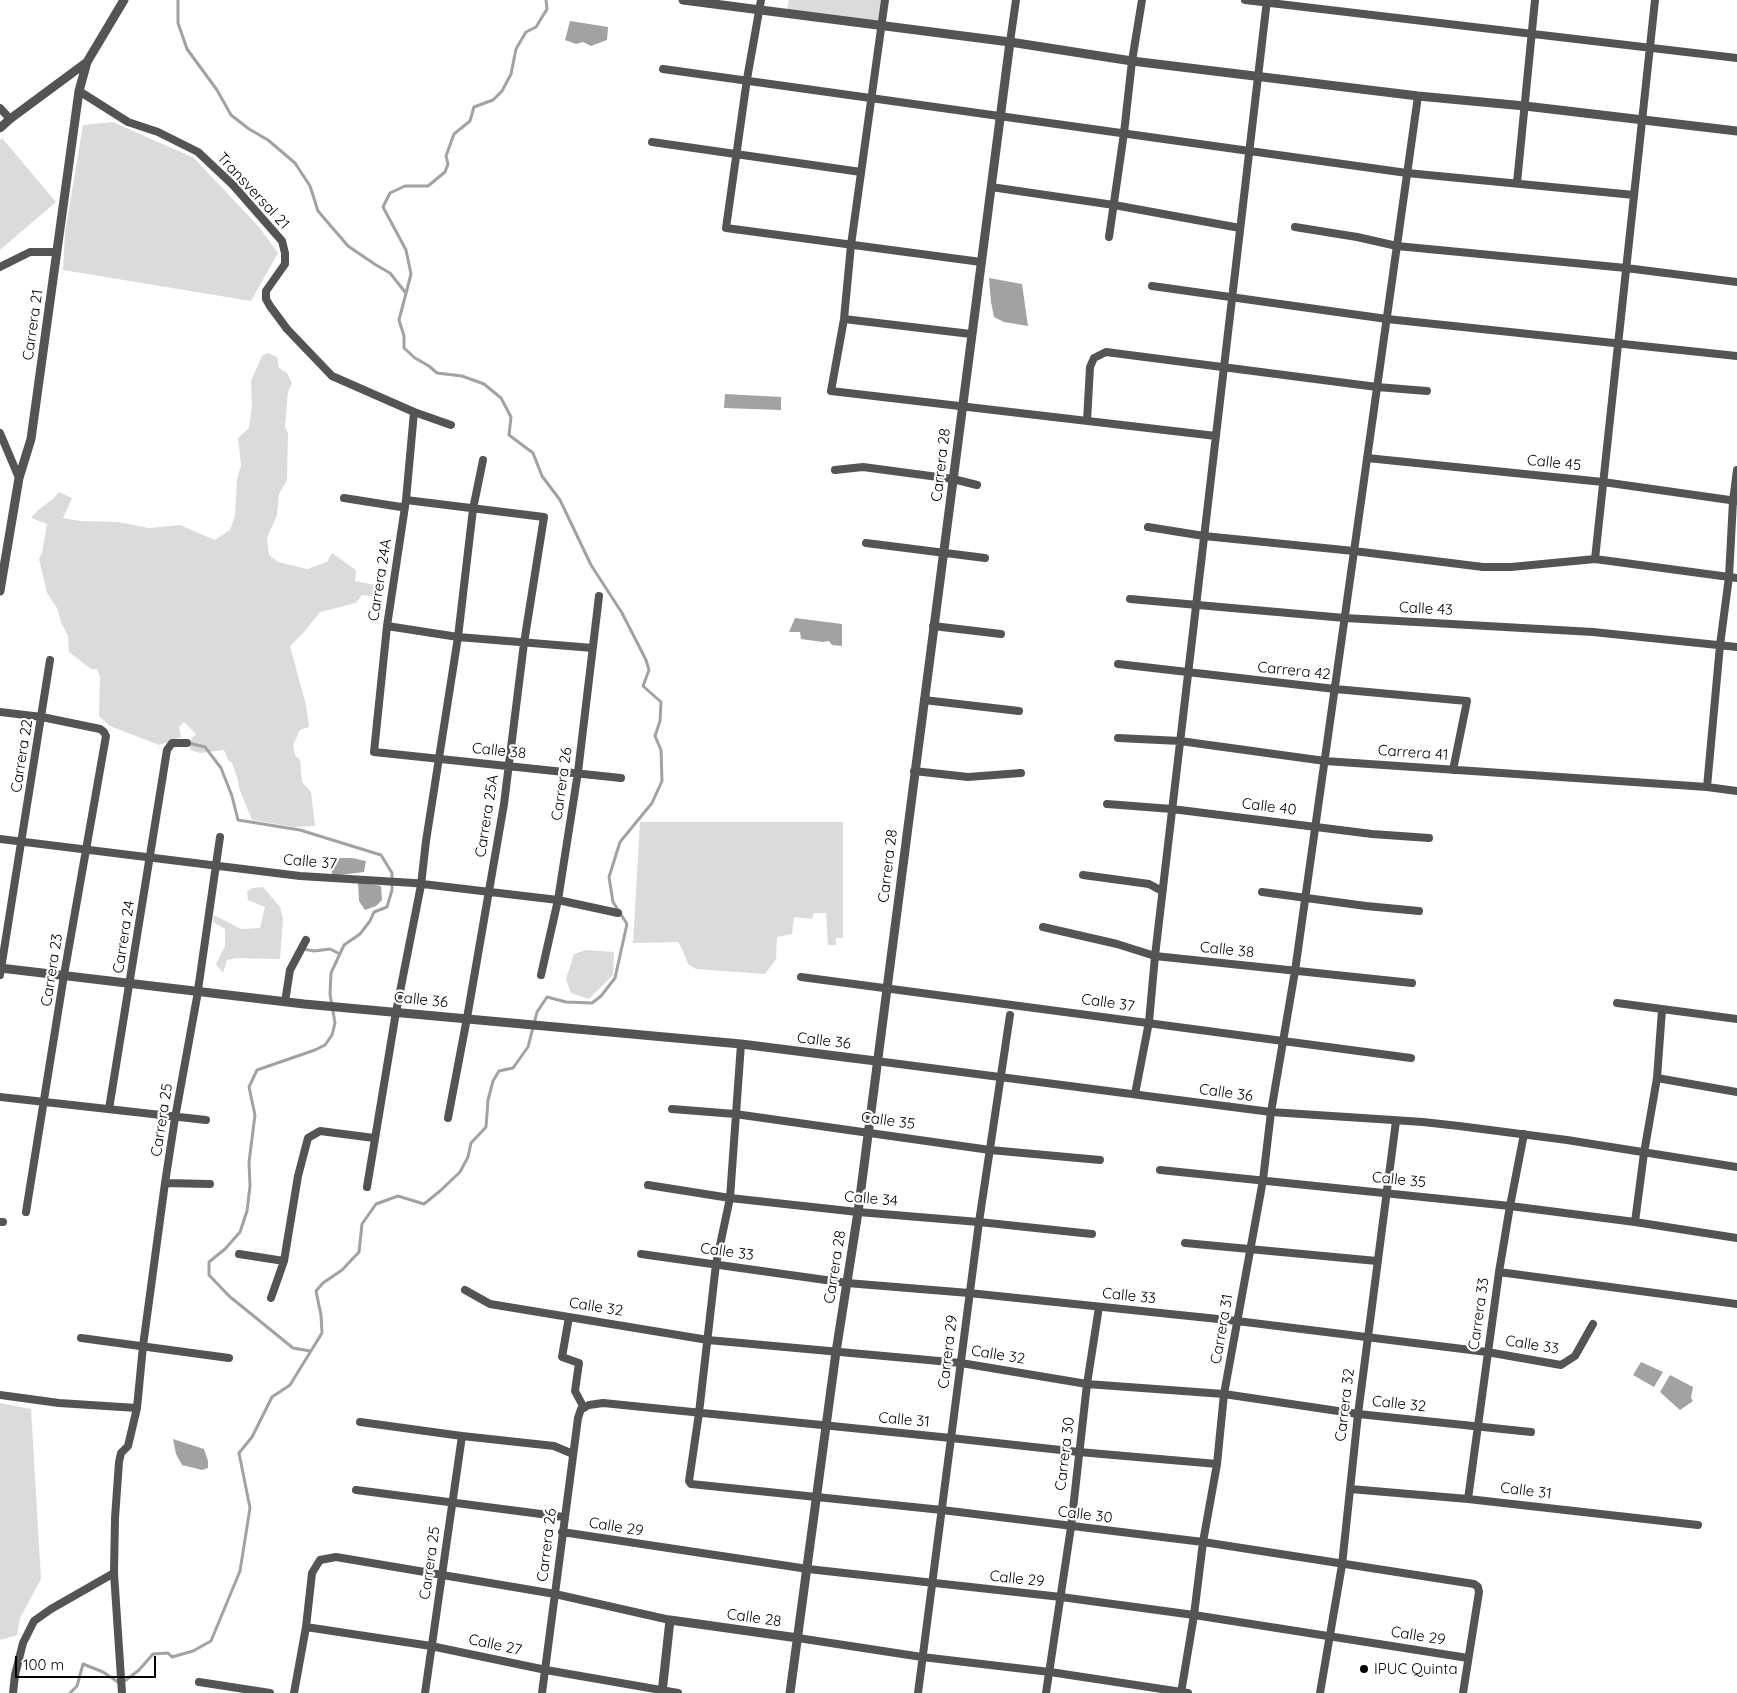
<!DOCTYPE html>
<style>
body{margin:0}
#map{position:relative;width:1737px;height:1693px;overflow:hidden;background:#fff;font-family:Quicksand,sans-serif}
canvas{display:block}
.scale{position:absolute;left:15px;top:1656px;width:141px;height:22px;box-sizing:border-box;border:2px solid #000;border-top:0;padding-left:6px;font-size:15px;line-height:18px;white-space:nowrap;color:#000;-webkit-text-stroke:4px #fff;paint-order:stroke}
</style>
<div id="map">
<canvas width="1737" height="1693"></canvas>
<div class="scale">100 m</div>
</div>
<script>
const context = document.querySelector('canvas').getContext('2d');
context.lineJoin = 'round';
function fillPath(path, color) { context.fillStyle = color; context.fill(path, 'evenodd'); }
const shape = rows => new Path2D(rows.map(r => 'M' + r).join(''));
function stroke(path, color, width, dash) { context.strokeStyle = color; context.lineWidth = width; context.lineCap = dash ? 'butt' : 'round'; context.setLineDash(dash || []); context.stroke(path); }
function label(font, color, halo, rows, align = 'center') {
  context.font = font + ' Quicksand,sans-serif'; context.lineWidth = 4.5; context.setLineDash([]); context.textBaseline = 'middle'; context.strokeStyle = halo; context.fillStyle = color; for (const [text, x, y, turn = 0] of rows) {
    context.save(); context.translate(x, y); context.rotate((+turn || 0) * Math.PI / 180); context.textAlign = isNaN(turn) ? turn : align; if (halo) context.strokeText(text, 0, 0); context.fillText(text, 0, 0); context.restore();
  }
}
fillPath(shape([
 [789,0,883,0,878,24,787,10],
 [113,122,194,158,259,227,278,253,251,301,63,270,65,233,83,125],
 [2,138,56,202,0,250,0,140],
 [268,353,277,357,279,368,287,373,292,383,288,392,285,427,288,433,287,480,279,494,277,515,267,538,269,555,278,562,307,569,327,562,332,553,356,570,355,581,381,586,382,597,362,595,356,603,320,612,304,632,290,646,306,705,309,727,300,730,293,745,295,755,300,760,302,782,311,792,315,826,294,827,252,820,239,788,238,780,232,763,228,760,224,750,200,753,190,750,191,739,196,734,184,722,179,727,181,737,159,745,110,726,99,716,100,677,97,669,91,669,69,652,68,636,61,622,57,608,47,593,39,559,42,553,47,524,31,518,38,510,53,499,59,492,72,498,63,518,80,521,118,522,149,528,180,525,215,540,230,530,235,515,237,480,241,465,238,438,249,428,252,406,251,381,262,356],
 [640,822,843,822,843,938,836,938,836,945,828,945,826,913,814,913,812,919,794,917,792,934,777,937,776,959,765,974,696,969,688,964,683,951,678,942,633,943],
 [263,887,280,907,283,919,280,959,236,958,227,960,223,973,216,964,225,946,225,929,213,922,214,915,241,929,260,928,265,907,248,900,247,891,253,888],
 [586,950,614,952,613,975,589,999,571,993,566,979,574,954],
 [0,1403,31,1409,41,1579,20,1618,17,1635,0,1640]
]), '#dbdbdb');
fillPath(shape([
 [570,21,608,27,607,40,591,46,583,42,576,44,565,40],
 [989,278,1022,284,1028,326,1004,322,994,317,991,302],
 [725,394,781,397,781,410,724,408],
 [795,618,842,624,842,646,832,645,829,641,823,642,801,639,800,632,789,632],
 [336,858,352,858,366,861,364,872,332,876,331,863],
 [358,882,381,886,382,900,376,906,365,910,359,901],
 [1641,1362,1663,1372,1654,1387,1633,1375],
 [1670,1375,1693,1387,1691,1398,1693,1401,1680,1410,1660,1392],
 [173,1439,204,1449,208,1461,208,1468,202,1470,182,1465,176,1454]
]), '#a2a2a2');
stroke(shape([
 [178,0,178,23,187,49,217,90,231,115,249,129,268,140,295,163,310,186,318,211,348,246,376,265,390,273,405,292],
 [188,743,205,747,221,768,232,796,238,820,300,830,381,855,392,873,392,890,387,907,374,912,370,921,360,934,344,945,331,973,330,994,335,1023,332,1035,325,1045,315,1050,257,1070,249,1087,255,1115,249,1162,250,1186,247,1211,240,1232,225,1249,209,1262,209,1275,229,1296,293,1348,310,1351],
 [303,949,314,951,330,949,340,954],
 [70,1693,77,1686,83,1664,103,1672,121,1684,139,1670,153,1654,168,1653,172,1657,193,1651,211,1641,240,1571,250,1508,239,1453,252,1437,272,1397,290,1385,322,1333,321,1315,316,1291,323,1283,342,1270,359,1252,362,1224,376,1204,398,1196,424,1204,440,1191,460,1172,468,1157,471,1143,486,1127,488,1100,493,1081,499,1071,513,1068,528,1047,537,1012,547,997,566,1002,592,1003,601,996,615,978,627,924,613,902,609,877,620,842,652,803,662,781,661,750,655,736,660,721,661,702,643,686,649,670,646,660,622,613,591,565,560,500,542,476,533,453,509,435,511,417,501,398,484,384,462,376,437,373,429,366,415,358,404,348,404,336,399,320,411,274,406,250,383,207,390,193,405,186,428,186,445,172,448,164,446,156,454,134,470,121,474,107,493,100,502,91,511,74,516,49,526,32,536,27,547,9,546,0]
]), '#a2a2a2', 3);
stroke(shape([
 [761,0,747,79,726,228,981,262],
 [885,0,851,245,844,319,831,391,1216,436],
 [1245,0,1737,58],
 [1010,42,1016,0],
 [663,69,1407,173,1634,195],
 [79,91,128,122,158,132,198,152,233,185,282,241,285,253,285,264,266,291,266,299,270,306,287,329,332,376,414,412,451,425],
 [0,108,10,119],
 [652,142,861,172],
 [1517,183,1535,0],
 [991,187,1114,205,1240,228],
 [1295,227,1357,237,1397,246,1626,268,1737,282],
 [1109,237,1124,133,1132,61,1142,0],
 [0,267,30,252,57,252],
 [1152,286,1387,319,1737,356],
 [844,319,971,334],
 [414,412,406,500,387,626,374,752,621,778],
 [1087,421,1090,367,1094,358,1106,352,1377,387,1427,391],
 [0,433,19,478],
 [1367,458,1603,482,1737,501],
 [835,470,863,467,953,479,977,485],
 [344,498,401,507,405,506],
 [406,500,544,517,524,643,504,804,467,1018,448,1118],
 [1148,527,1204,536,1354,551,1483,567,1511,567,1595,559,1737,578],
 [866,543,985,558],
 [1595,559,1655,0],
 [1130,599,1345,618,1593,632,1737,647],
 [387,626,458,637,593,648],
 [933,626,1001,634],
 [1118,664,1335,689,1467,701,1453,770],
 [924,700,1019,711],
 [0,712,42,717,100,729,104,732,106,736,64,975,26,1212],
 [1118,738,1180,741,1325,761,1707,787,1737,791],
 [914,771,968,777,1021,773],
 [1707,787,1720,645,1729,577,1733,501,1737,470],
 [1107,804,1172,809,1372,834,1429,838],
 [0,839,300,876,414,883,558,900,618,913],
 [1083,875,1149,884,1162,891],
 [1262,892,1366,906,1419,911],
 [1043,927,1117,944,1155,956,1412,983],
 [0,975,50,660],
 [541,975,558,900,578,772,599,596],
 [801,977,1411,1058],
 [285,1002,290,970,306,940],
 [1617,1003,1737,1019],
 [741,1044,730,1198,716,1264,699,1413,689,1481,691,1484,942,1510,1203,1542,1474,1584,1478,1587,1479,1592,1463,1693],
 [876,1061,1271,1112,1423,1122,1459,1126,1567,1140,1737,1167],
 [1657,1078,1737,1092],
 [1135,1094,1149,1022,1155,956,1267,0],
 [0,1097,206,1120],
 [109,1109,167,750,172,743,187,743],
 [672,1109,735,1114,990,1150,1100,1160],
 [1160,1170,1510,1206,1635,1222,1737,1238],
 [165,1183,210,1184],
 [648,1185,730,1198,858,1212,979,1222,1092,1234],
 [367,1187,396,1012,421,885,426,841,458,637,473,509,483,460],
 [0,1222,3,1222],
 [1635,1222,1644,1153,1657,1078,1662,1010],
 [1185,1243,1377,1261],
 [239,1254,284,1261],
 [641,1254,847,1283,969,1293,1237,1321,1487,1352,1561,1365,1575,1356,1593,1324],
 [1499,1272,1737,1304],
 [465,1290,490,1304,708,1340,961,1363,1087,1384,1224,1394,1358,1414,1531,1432],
 [271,1298,284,1261,298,1176,308,1138,320,1131,374,1138],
 [569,1317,562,1357,579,1363,575,1391,584,1408],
 [81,1338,229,1358],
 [0,1395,59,1403,137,1408],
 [360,1422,462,1436,554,1446,573,1454],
 [1350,1489,1468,1499,1698,1525],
 [356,1490,564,1517],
 [1468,1499,1499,1272,1510,1206,1524,1134],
 [562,1532,808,1569,1061,1597,1194,1615,1468,1658],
 [306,1627,431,1646,546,1670,678,1693],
 [798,1638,922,1657,1050,1672,1188,1693],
 [199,1682,270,1693],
 [13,1693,15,1675,23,1643,34,1621,51,1609,114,1573],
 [122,1693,114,1573,115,1518,119,1462,121,1453,128,1446,137,1408,143,1346,165,1183,175,1118,197,997,220,837],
 [294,1693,306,1627,312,1573,320,1560,336,1557,555,1594,670,1620],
 [425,1693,462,1436],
 [542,1693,578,1418,581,1409,589,1405,603,1403,951,1438,1079,1452,1217,1464],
 [918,1693,979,1222,1010,1015],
 [1046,1693,1071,1527,1087,1384,1099,1307],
 [1181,1693,1194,1615,1203,1542,1217,1464,1224,1394,1263,1180,1271,1112,1295,971,1418,96],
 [1320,1693,1342,1565,1358,1414,1396,1121]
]), '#545454', 8);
stroke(shape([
 [683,0,1010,42,1132,61,1418,96,1525,106,1737,131],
 [0,128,10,119,87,62,124,0],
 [0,591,19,478,31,439,79,91,87,62],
 [0,968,304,1004,741,1044,876,1061],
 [662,1693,670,1620,798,1638],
 [790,1693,836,1352,858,1212,1010,42]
]), '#545454', 9);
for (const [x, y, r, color] of [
 [1364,1669,5,"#000"]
]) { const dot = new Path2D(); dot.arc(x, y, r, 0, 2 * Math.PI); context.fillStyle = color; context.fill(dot); stroke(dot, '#fff', 2); }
label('15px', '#000', '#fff', [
 ["Transversal 21",253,191,47],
 ["Carrera 21",33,325,-82],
 ["Calle 45",1554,463,6],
 ["Carrera 28",941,465,-83],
 ["Carrera 24A",380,580,-81],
 ["Calle 43",1426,609,3],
 ["Carrera 42",1294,671,6],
 ["Calle 38",499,751,6],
 ["Carrera 41",1413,753,4],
 ["Carrera 22",22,756,-81],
 ["Carrera 26",562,784,-82],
 ["Calle 40",1269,807,7],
 ["Carrera 25A",487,816,-81],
 ["Calle 37",310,862,5],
 ["Carrera 28",888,866,-83],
 ["Carrera 24",124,937,-81],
 ["Calle 38",1227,950,6],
 ["Carrera 23",52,970,-81],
 ["Calle 36",421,1000,6],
 ["Calle 37",1108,1003,8],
 ["Calle 36",824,1041,7],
 ["Calle 36",1226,1093,8],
 ["Carrera 25",162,1120,-81],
 ["Calle 35",888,1121,8],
 ["Calle 35",1399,1180,6],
 ["Calle 34",871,1199,5],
 ["Calle 33",727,1252,8],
 ["Carrera 28",835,1267,-81],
 ["Calle 33",1129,1296,6],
 ["Calle 32",596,1307,9],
 ["Carrera 33",1479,1314,-82],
 ["Carrera 31",1222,1329,-80],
 ["Calle 33",1532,1345,9],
 ["Carrera 29",948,1352,-83],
 ["Calle 32",998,1355,9],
 ["Calle 32",1399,1404,6],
 ["Carrera 32",1345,1405,-83],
 ["Calle 31",904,1420,5],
 ["Carrera 30",1065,1454,-83],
 ["Calle 31",1526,1491,7],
 ["Calle 30",1085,1515,7],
 ["Calle 29",616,1527,9],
 ["Carrera 26",547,1545,-83],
 ["Carrera 25",430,1563,-82],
 ["Calle 29",1017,1579,6],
 ["Calle 28",754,1618,8],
 ["Calle 29",1418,1636,9],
 ["Calle 27",495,1645,12]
]);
label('15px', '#000', '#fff', [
 ["IPUC Quinta",1374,1669]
], 'left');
</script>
